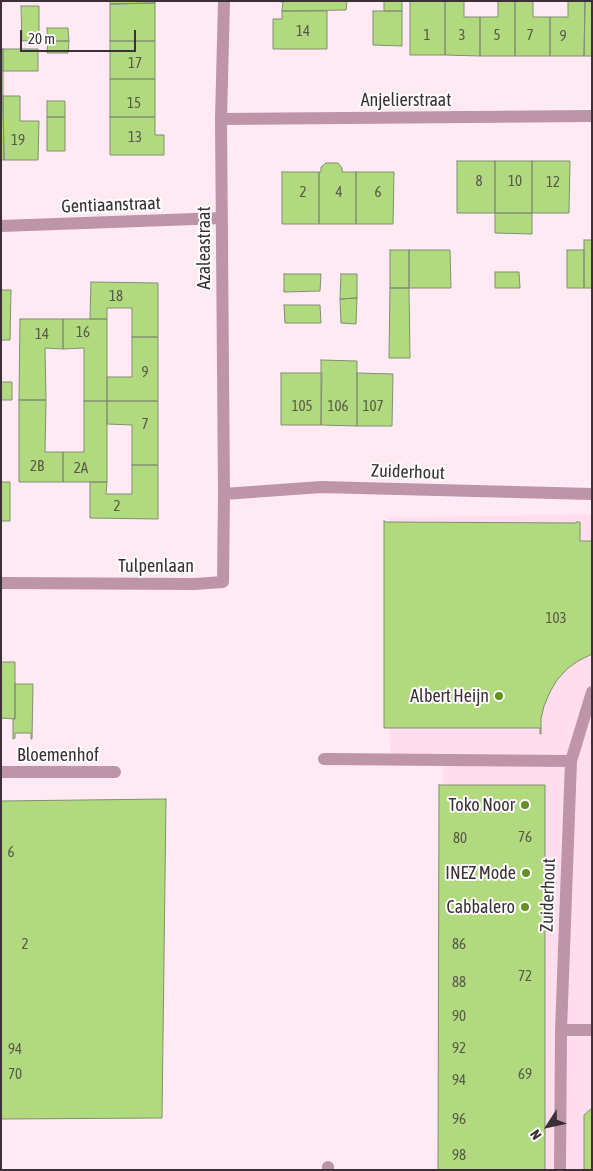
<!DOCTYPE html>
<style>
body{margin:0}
#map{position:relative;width:593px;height:1171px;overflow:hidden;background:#ffeaf3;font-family:"Asap Condensed",sans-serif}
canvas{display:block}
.frame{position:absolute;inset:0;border:2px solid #3c2f35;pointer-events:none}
.north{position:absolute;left:523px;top:1101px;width:50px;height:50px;-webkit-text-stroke:4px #fefefe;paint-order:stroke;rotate:235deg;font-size:14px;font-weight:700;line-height:20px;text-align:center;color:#3c2f35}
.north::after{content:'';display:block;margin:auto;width:18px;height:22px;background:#3c2f35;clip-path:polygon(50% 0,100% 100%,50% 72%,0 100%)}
.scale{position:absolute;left:20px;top:30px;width:116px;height:22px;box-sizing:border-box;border:2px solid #3c2f35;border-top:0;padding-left:6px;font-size:15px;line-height:18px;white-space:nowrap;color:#3c2f35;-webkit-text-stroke:4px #fefefe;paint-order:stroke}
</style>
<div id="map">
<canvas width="593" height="1171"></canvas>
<div class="frame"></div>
<div class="north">N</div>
<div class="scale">20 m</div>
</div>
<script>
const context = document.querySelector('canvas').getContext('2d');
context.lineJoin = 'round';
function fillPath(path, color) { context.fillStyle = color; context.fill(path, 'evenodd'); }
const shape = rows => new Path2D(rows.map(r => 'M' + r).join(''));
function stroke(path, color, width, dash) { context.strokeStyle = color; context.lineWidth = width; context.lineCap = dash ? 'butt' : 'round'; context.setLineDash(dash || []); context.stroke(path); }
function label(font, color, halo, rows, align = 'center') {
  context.font = font + ' "Asap Condensed",sans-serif'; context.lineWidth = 4; context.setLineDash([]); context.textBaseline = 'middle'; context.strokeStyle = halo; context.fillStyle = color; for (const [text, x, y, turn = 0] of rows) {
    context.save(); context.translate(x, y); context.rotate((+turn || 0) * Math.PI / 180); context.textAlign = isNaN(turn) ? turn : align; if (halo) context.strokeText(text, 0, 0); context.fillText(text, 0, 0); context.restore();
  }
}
fillPath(shape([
 [592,514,592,1170,448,1170,443,757,390,758,389,518]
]), '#ffddec');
const building = shape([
 [110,1,155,1,155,3,110,4,110,1],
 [273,1,347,1,346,10,282,11,283,2,273,1],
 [384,1,402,1,402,11,384,11,384,1],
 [410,1,445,1,445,55,410,55,410,1],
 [445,1,464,1,464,17,480,17,480,56,445,55,445,1],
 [498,1,515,1,515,56,480,56,480,17,498,17,498,1],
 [515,1,533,1,533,17,550,17,550,56,515,56,515,1],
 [568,1,585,1,584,56,550,56,550,17,568,17,568,1],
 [585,1,592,1,592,56,584,56,585,1],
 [155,3,155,41,110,41,110,4,155,3],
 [21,6,39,6,39,40,22,41,21,6],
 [282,11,327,11,327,49,273,49,273,19,282,19,282,11],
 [373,11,402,11,402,46,373,45,373,11],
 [47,28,68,28,69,41,48,41,47,28],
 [48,41,69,41,68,53,47,53,48,41],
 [110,41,155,41,155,79,110,79,110,41],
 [1,49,3,49,3,71,1,71,1,49],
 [3,49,38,49,38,71,3,71,3,49],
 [1,71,3,71,3,108,1,108,1,71],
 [110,79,155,79,155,117,110,117,110,79],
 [3,96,20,96,20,121,39,121,38,160,4,160,3,96],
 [47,101,65,101,65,117,47,117,47,101],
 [1,108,3,108,4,160,1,160,1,108],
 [47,117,65,117,65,151,47,151,47,117],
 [110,117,155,117,155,135,164,135,164,155,110,155,110,117],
 [457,161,495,161,495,213,457,213,457,161],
 [495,161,532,161,532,213,495,213,495,161],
 [532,161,570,161,569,213,532,213,532,161],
 [326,163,338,163,342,168,342,172,356,172,356,224,319,224,319,172,321,172,321,167,326,163],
 [282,172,319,172,319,224,282,224,282,172],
 [356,172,394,172,393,224,356,224,356,172],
 [495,213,532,213,532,234,495,233,495,213],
 [584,240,592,240,592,288,584,288,584,240],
 [390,250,409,250,409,288,390,288,390,250],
 [409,250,450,250,451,288,409,288,409,250],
 [567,250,584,250,584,288,567,288,567,250],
 [495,272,519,272,520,288,495,288,495,272],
 [284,274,321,274,320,291,284,292,284,274],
 [341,274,357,274,357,298,340,299,341,274],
 [91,282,158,283,158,337,132,337,132,308,107,308,107,319,90,319,91,282],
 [390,288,409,288,410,358,389,358,390,288],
 [1,290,11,290,10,340,1,340,1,290],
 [357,298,356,324,341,323,340,299,357,298],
 [284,305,320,305,321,323,285,323,284,305],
 [20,319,63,319,63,349,45,348,46,400,19,400,20,319],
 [63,319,107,319,107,401,84,401,84,348,63,349,63,319],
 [132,337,158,337,158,401,107,401,107,377,132,377,132,337],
 [321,360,357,361,357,426,321,425,321,360],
 [281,373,322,373,321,425,281,425,281,373],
 [357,373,393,374,392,426,357,426,357,373],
 [1,382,12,382,12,400,1,400,1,382],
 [19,400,46,400,45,452,63,452,63,482,19,482,19,400],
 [84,401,107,401,107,482,63,482,63,452,84,452,84,401],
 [107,401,158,401,158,465,132,465,132,425,107,424,107,401],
 [132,465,158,465,158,519,90,518,90,482,107,482,106,494,132,494,132,465],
 [1,482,10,482,10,521,1,521,1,482],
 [384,521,386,522,576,523,576,522,580,522,580,541,592,541,592,654,578,661,567,669,557,680,550,692,544,706,541,719,541,734,540,734,540,728,384,728,384,521],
 [1,662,15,662,15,719,1,718,1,662],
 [15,684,33,684,32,739,31,739,31,733,15,733,15,738,13,739,13,719,15,719,15,684],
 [439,785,545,785,545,1170,438,1170,439,785],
 [166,799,162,1118,1,1119,1,801,166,799],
 [592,1108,592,1170,584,1170,584,1115,592,1108]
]);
fillPath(building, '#b1da7f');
stroke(building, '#808e72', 1);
stroke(shape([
 [592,692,571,761,561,1030,592,1030],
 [324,759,571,761],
 [560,1170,561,1030]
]), '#be94a8', 12);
stroke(shape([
 [221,119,592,116],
 [1,226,222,218],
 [224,494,321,487,592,494],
 [1,583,195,584,223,582,224,494,221,119,224,1],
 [1,772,115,772],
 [328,1167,328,1170]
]), '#be94a8', 12);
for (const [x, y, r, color] of [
 [499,696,5,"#658f1f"],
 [525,805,5,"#658f1f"],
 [526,873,5,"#658f1f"],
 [525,907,5,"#658f1f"]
]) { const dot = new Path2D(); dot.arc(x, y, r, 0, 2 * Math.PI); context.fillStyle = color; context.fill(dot); stroke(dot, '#fefefe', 2); }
label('15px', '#595a48', null, [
 ["14",303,31],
 ["1",427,35],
 ["3",462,35],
 ["5",497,35],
 ["7",530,35],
 ["9",563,36],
 ["17",135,63],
 ["15",134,103],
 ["13",135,137],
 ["19",18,140],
 ["8",479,181],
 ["10",515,181],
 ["12",553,182],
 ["2",303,192],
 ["4",339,192],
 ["6",378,192],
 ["18",116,296],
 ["16",83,332],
 ["14",42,334],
 ["9",145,372],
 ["105",302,406],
 ["106",338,406],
 ["107",373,406],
 ["7",145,424],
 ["2B",37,466],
 ["2A",81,468],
 ["2",117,506],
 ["103",556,618],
 ["76",525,837],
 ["80",460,838],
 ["6",11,852],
 ["2",25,944],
 ["86",459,944],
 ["72",525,976],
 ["88",459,982],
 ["90",459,1016],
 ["92",459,1048],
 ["94",15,1049],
 ["70",15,1074],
 ["69",525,1074],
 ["94",459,1080],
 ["96",459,1119],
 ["98",459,1155]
]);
label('18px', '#3c2f35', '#fefefe', [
 ["Anjelierstraat",406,100],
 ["Gentiaanstraat",111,205,-2],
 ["Azaleastraat",204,248,-90],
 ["Zuiderhout",408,472,2],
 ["Tulpenlaan",156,566],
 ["Bloemenhof",58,755],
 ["Zuiderhout",548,895,-88]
]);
label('18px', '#3c2f35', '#fefefe', [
 ["Albert Heijn",489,696],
 ["Toko Noor",515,805],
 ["INEZ Mode",516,873],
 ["Cabbalero",515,907]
], 'right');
</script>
